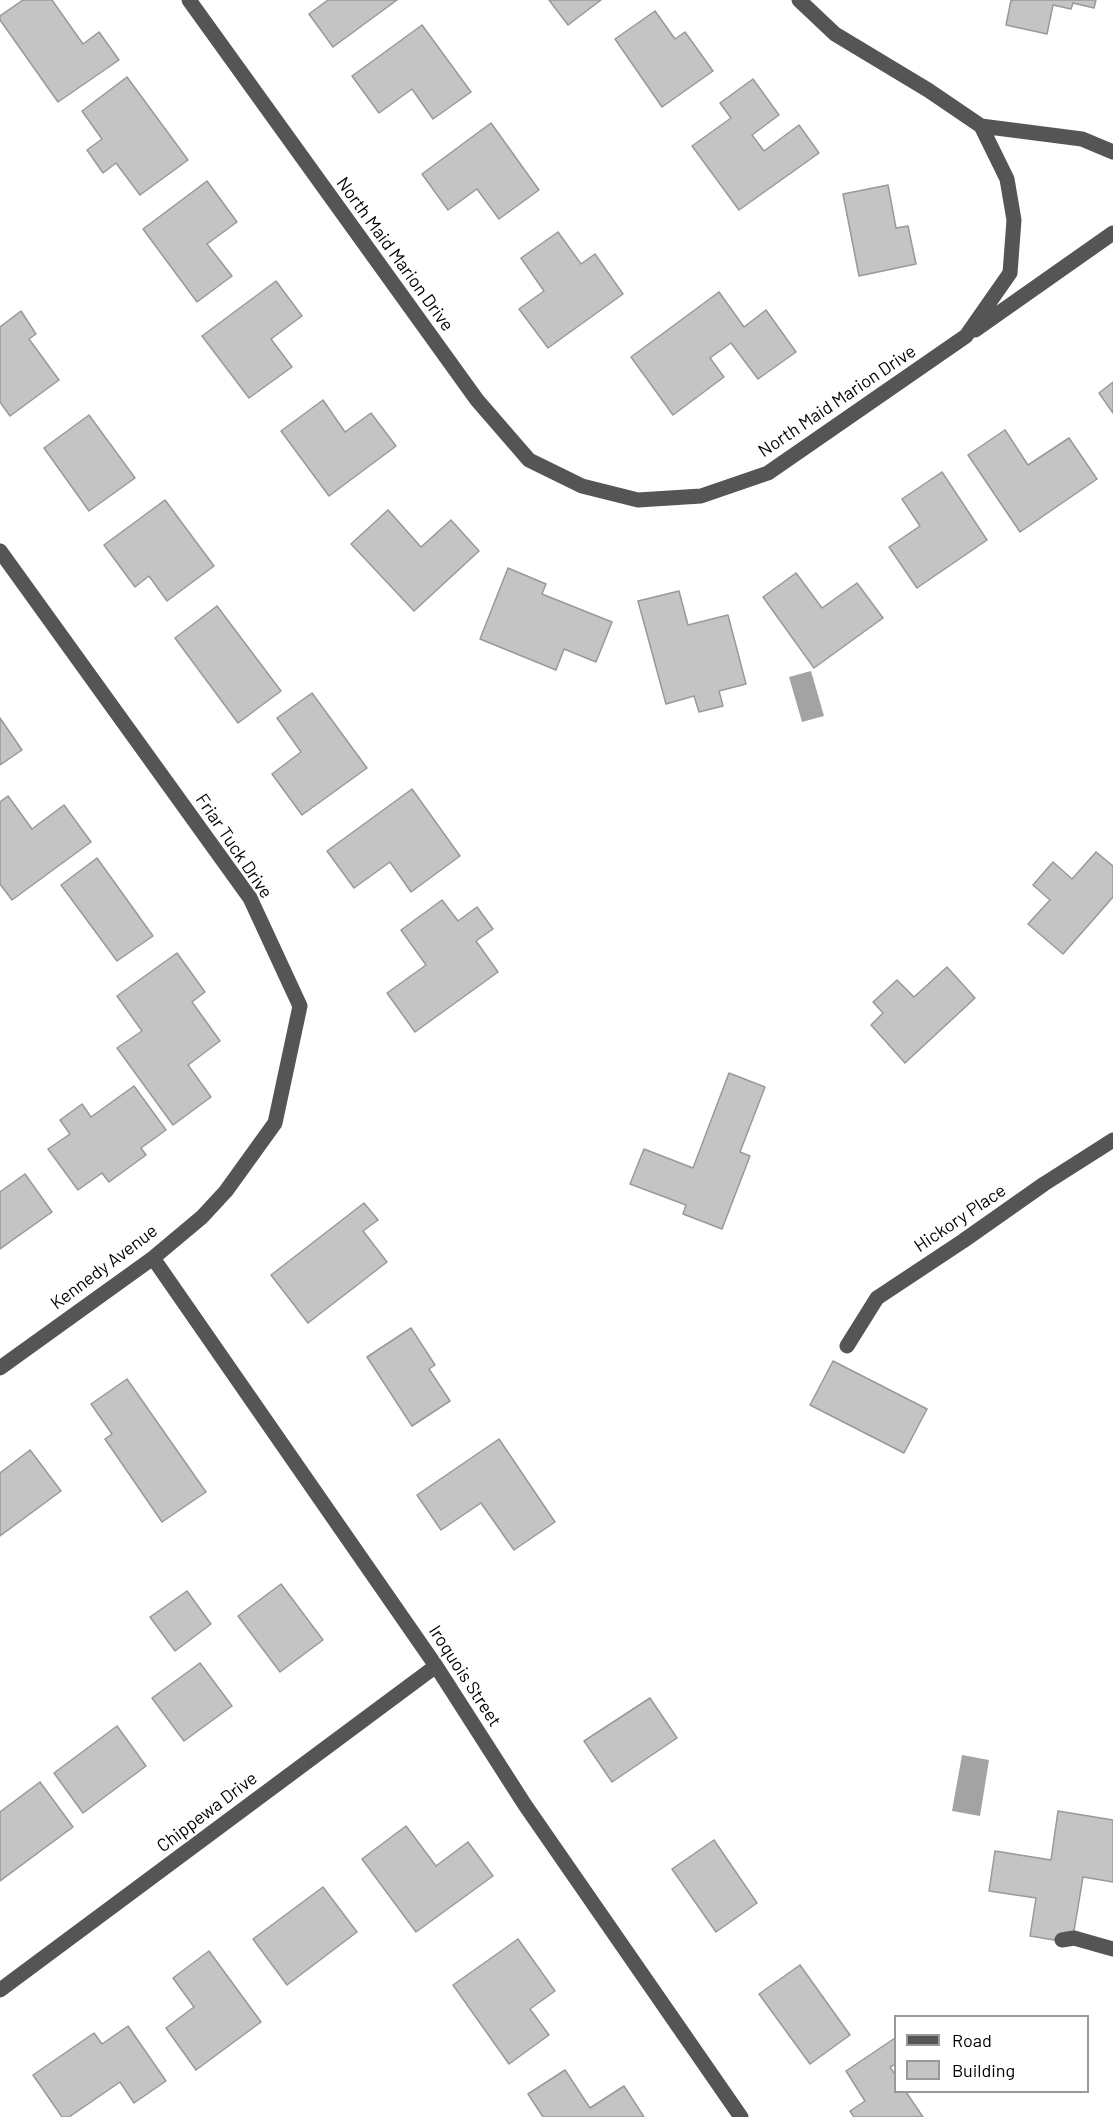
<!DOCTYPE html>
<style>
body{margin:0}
#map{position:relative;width:1113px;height:2117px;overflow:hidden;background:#fff;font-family:Barlow,sans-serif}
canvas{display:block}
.legend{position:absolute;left:894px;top:2015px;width:195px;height:78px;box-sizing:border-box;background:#fff;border:2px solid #999;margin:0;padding:8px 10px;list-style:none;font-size:18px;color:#000}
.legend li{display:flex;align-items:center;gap:12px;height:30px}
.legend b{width:30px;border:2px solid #999}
</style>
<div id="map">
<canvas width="1113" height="2117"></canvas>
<ul class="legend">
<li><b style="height:8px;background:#555"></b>Road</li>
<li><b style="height:16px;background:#c4c4c4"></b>Building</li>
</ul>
</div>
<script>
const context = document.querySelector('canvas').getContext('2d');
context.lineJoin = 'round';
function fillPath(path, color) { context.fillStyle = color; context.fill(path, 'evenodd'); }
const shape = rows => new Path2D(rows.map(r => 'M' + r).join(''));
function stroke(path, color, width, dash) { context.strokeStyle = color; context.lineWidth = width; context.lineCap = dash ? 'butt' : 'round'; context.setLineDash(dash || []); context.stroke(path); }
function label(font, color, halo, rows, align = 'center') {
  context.font = font + ' Barlow,sans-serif'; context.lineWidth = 4.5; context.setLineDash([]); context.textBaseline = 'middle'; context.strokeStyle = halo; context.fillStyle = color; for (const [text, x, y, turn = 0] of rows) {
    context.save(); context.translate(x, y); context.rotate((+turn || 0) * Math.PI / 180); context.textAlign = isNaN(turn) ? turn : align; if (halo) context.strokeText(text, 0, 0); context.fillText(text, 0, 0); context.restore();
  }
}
fillPath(shape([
 [811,671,824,716,802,722,789,677],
 [962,1755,989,1760,980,1816,952,1811]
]), '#a3a3a3');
const building = shape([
 [23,0,52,0,83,44,99,32,119,60,58,102,0,20,0,16,23,0],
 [328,0,397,0,333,47,309,14,328,0],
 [549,0,601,0,568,25,549,0],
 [1011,0,1096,0,1094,8,1073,3,1071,9,1053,5,1047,34,1006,25,1011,0],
 [655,11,675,39,685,32,713,71,662,107,615,39,655,11],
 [422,25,471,92,433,119,412,89,379,113,352,76,422,25],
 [127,77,188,160,140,195,116,163,103,173,87,150,102,139,82,111,127,77],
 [753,79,779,115,752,135,764,151,799,125,819,153,739,210,692,146,731,118,720,103,753,79],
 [491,123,539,190,499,219,477,189,448,210,422,174,491,123],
 [207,181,237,222,207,244,232,276,197,302,143,229,207,181],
 [888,185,896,228,908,226,916,264,859,276,843,194,888,185],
 [558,232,581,264,595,254,623,294,548,348,519,309,544,291,521,258,558,232],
 [276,281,302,316,271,339,292,367,249,398,202,336,276,281],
 [719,292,744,327,766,310,796,352,758,379,731,343,710,358,724,377,673,415,631,357,719,292],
 [21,311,36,334,29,339,59,380,10,416,0,402,0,327,21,311],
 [1113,382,1113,413,1099,393,1113,382],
 [323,400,345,432,371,413,396,446,329,496,281,431,323,400],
 [89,415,135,478,89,511,44,448,89,415],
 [1005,430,1028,465,1069,438,1097,479,1020,532,968,455,1005,430],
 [942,472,987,540,917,588,889,547,920,526,902,499,942,472],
 [165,500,214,566,167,601,149,576,135,587,104,545,165,500],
 [388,510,421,547,451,520,479,551,414,611,351,544,388,510],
 [508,568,546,584,542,594,612,622,596,662,564,649,556,670,480,639,508,568],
 [796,573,822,608,857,583,883,618,814,668,763,597,796,573],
 [679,591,688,625,728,615,746,684,719,691,723,706,699,712,694,696,666,704,638,601,679,591],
 [217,606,281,691,238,723,175,638,217,606],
 [312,693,367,768,302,815,272,774,301,752,277,718,312,693],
 [0,718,22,750,0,765,0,718],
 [412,789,460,856,411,892,390,862,354,888,327,851,412,789],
 [8,796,32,829,64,805,91,842,12,900,0,884,0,802,8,796],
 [1096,852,1113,866,1113,897,1063,954,1028,924,1050,900,1033,885,1053,862,1072,879,1096,852],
 [97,858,153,936,117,961,61,885,97,858],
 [442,900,458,921,477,907,493,929,476,941,498,972,415,1032,387,993,426,965,401,930,442,900],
 [177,953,205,992,192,1002,220,1041,188,1065,211,1097,173,1125,117,1048,142,1031,117,996,177,953],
 [947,967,975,998,905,1063,871,1025,883,1013,873,1002,897,980,914,997,947,967],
 [729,1073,765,1087,740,1152,750,1156,722,1229,683,1214,686,1205,630,1184,644,1149,693,1168,729,1073],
 [134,1086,166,1130,141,1148,146,1155,109,1182,102,1173,78,1190,48,1149,70,1134,60,1120,82,1104,91,1117,134,1086],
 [25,1174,52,1212,0,1249,0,1192,25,1174],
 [364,1203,378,1220,363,1231,387,1262,308,1323,271,1275,364,1203],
 [411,1328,435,1365,429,1369,450,1401,412,1426,367,1357,411,1328],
 [833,1361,927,1409,904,1453,810,1405,833,1361],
 [127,1379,206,1492,162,1522,105,1439,112,1434,91,1404,127,1379],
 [499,1439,555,1522,514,1550,481,1503,441,1530,417,1495,499,1439],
 [30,1450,61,1491,0,1536,0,1473,30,1450],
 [281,1584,323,1640,280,1672,238,1616,281,1584],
 [187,1591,211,1624,175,1651,150,1617,187,1591],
 [200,1663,232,1706,184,1741,152,1698,200,1663],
 [650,1698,677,1738,612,1782,584,1741,650,1698],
 [117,1726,146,1766,83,1813,54,1773,117,1726],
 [40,1782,73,1827,0,1881,0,1812,40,1782],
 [1058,1811,1113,1820,1113,1882,1083,1877,1072,1943,1030,1936,1036,1898,989,1891,995,1851,1051,1860,1058,1811],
 [406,1826,436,1866,468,1842,493,1876,416,1932,362,1859,406,1826],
 [714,1840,757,1903,716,1932,672,1869,714,1840],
 [323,1887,357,1932,287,1985,253,1939,323,1887],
 [518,1939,555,1991,530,2009,549,2035,509,2064,453,1985,518,1939],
 [209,1951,261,2022,196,2070,166,2028,194,2007,173,1978,209,1951],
 [800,1965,850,2035,810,2064,759,1994,800,1965],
 [128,2026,166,2081,134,2103,120,2082,69,2117,62,2117,33,2075,94,2033,102,2044,128,2026],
 [895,2038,896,2064,890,2067,896,2076,896,2092,906,2092,923,2117,854,2117,850,2111,865,2101,846,2071,895,2038],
 [565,2070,590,2108,624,2086,644,2117,543,2117,528,2094,565,2070]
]);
fillPath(building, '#c4c4c4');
stroke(building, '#999', 1.5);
stroke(shape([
 [189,0,477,400,529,460,582,486,638,500,701,496,768,473,966,336,1010,273,1014,220,1007,179,981,126,928,90,835,34,799,0],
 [981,126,1082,139,1113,152],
 [975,330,1113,233],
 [0,551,250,898,300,1006,275,1123,226,1191,202,1217,153,1258,0,1368],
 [153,1258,436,1666,525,1805,741,2117],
 [847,1346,877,1298,963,1241,1044,1184,1113,1140],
 [1062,1940,1074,1938,1113,1949],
 [0,1990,436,1666]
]), '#555', 15);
label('18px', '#000', '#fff', [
 ["North Maid Marion Drive",395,254,54],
 ["North Maid Marion Drive",837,401,-34],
 ["Friar Tuck Drive",234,846,56],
 ["Hickory Place",960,1218,-34],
 ["Kennedy Avenue",104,1267,-37],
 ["Iroquois Street",465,1676,57],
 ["Chippewa Drive",207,1812,-37]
]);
</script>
